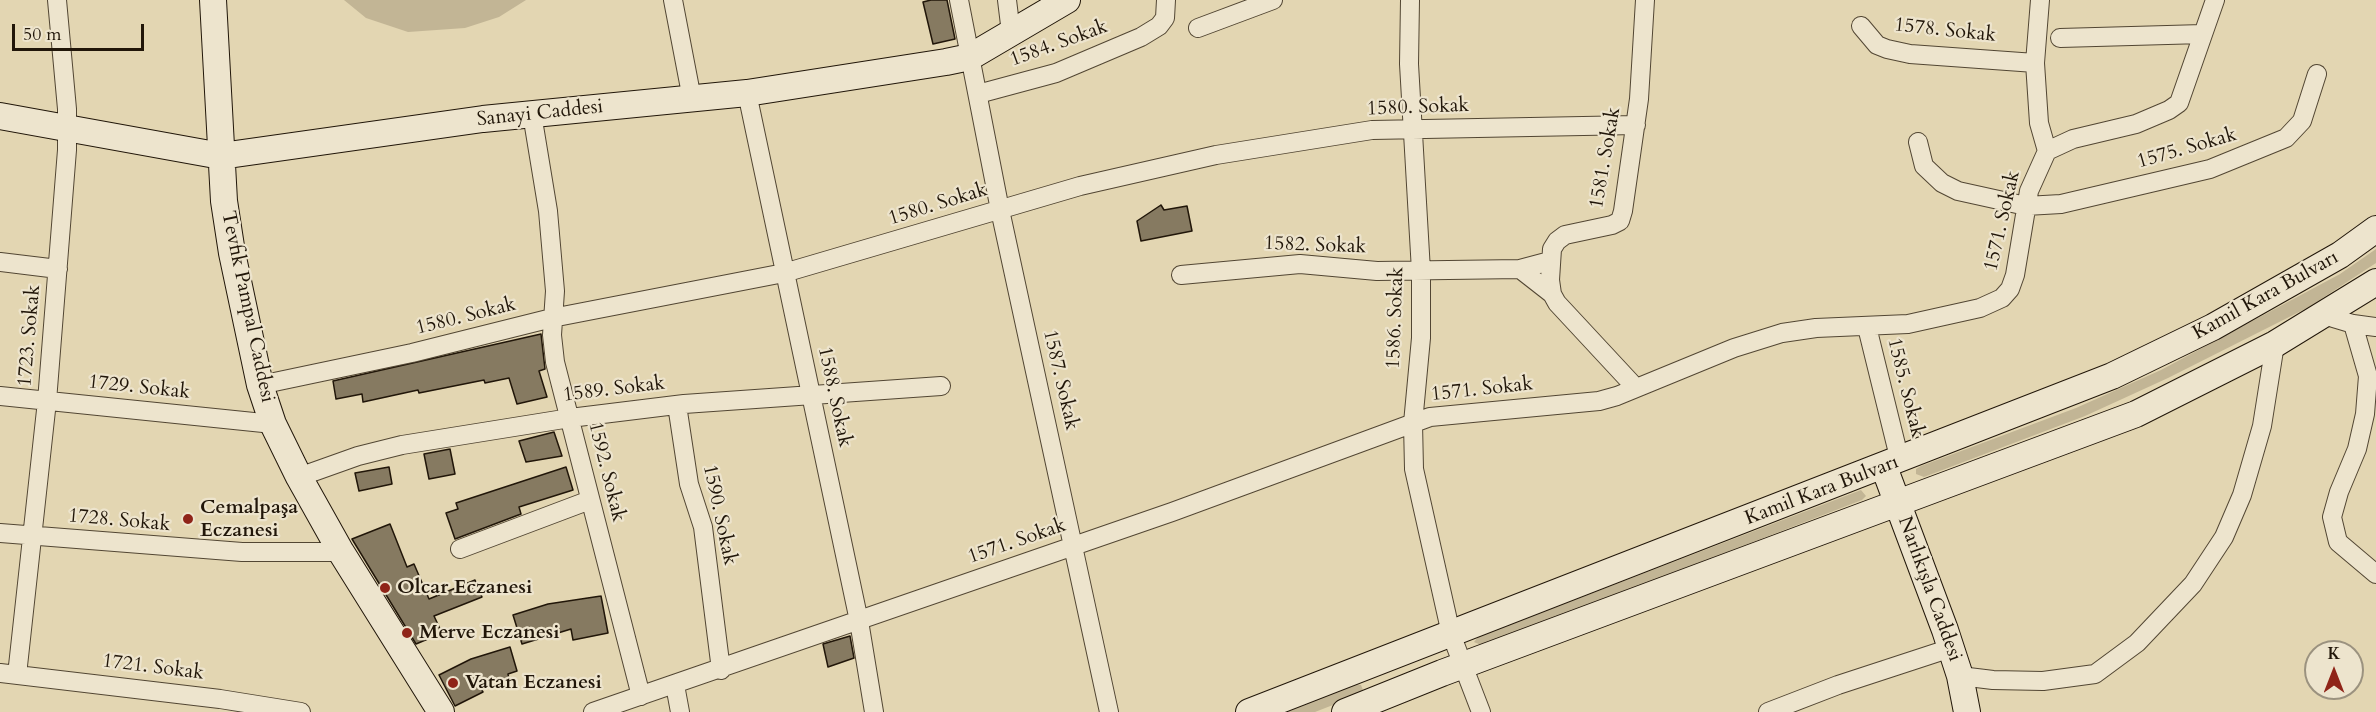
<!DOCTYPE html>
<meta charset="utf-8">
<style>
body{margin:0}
#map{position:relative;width:2376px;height:712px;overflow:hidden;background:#e3d6b2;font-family:Cardo,serif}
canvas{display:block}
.north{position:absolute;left:2304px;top:640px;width:60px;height:60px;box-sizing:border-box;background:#ede4cd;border:2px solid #9b927f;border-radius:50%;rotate:0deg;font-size:16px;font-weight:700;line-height:24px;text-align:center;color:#211609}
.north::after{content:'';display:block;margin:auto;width:21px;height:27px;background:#8f2418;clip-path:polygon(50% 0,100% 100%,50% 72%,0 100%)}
.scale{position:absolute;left:12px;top:24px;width:132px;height:27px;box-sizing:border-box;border:3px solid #211609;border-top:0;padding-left:8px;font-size:18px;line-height:21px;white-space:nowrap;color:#211609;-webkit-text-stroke:4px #ede4cd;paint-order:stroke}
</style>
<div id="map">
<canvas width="2376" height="712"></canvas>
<div class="north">K</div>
<div class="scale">50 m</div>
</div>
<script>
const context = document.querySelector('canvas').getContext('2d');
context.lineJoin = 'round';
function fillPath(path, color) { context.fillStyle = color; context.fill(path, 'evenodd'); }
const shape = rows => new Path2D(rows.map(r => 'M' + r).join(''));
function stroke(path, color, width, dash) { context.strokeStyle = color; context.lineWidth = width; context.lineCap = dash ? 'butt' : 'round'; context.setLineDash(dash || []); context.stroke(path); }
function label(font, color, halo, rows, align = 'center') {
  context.font = font + ' Cardo,serif'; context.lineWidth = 4.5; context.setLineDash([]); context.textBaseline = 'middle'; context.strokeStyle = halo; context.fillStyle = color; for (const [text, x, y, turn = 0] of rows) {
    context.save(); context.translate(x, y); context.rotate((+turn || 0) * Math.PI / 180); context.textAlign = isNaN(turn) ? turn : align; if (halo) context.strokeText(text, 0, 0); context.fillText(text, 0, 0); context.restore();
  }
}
fillPath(shape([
 [344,0,526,0,499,17,465,28,408,32,366,18],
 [2376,249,2376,263,2309,307,2168,378,2085,416,1924,477,1916,474,1916,469,1921,466,2076,408,2161,370,2340,274],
 [1861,490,1866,496,1862,500,1483,646,1474,642,1478,637],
 [1355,684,1361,685,1363,690,1356,696,1315,712,1283,712]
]), '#c2b595');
const building = shape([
 [931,0,947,0,955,39,933,44,923,2,931,0],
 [1161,205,1164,210,1187,206,1192,231,1141,241,1137,221,1161,205],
 [541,334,545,369,539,371,547,397,517,404,509,378,485,383,484,380,419,393,418,390,363,402,362,394,336,399,333,381,541,334],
 [554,432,562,456,526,462,519,441,554,432],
 [450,449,455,474,429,479,424,454,450,449],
 [389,467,392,484,359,491,355,473,389,467],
 [566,467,573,490,519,507,521,514,455,539,446,513,458,509,456,503,566,467],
 [390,524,407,567,414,564,429,599,475,580,482,597,434,616,442,633,416,644,352,539,390,524],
 [601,596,608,633,573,640,571,629,522,644,513,615,548,604,601,596],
 [850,636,854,658,828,667,823,644,850,636],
 [510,647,517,671,508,674,509,679,480,687,483,692,455,706,439,675,471,659,510,647]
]);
fillPath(building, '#867a61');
stroke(building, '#211609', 1.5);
const street = shape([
 [673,0,692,99],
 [959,0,1000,210,1109,712],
 [1007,0,1011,33],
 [1410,0,1409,64,1421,271,1421,338,1413,423,1414,469,1451,634,1481,712],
 [2040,0,2035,63,2039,123,2047,151],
 [1861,26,1877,45,1887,49,1910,54,2035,63],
 [1198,28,1273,0],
 [2060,38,2203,34],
 [747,93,859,621,874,712],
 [978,94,1056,73,1141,37,1159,26,1165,18,1166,0],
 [532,114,548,211,555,291,552,335,555,362,641,696],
 [1918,142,1924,166,1942,183,1958,191,2026,206,2061,204,2210,169,2286,138,2302,121,2317,74],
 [1550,261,1520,269,1552,294],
 [0,262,58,269],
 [1181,275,1300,264,1377,271,1520,269],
 [2323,315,2353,324,2376,327],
 [2353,324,2368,376,2365,414,2357,449,2339,492,2332,517,2338,542,2376,574],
 [1867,327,1900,461],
 [260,385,412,353,552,318,784,273,1080,186,1216,155,1372,130,1636,125],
 [1636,388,1557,303,1552,294,1550,280,1552,249,1557,241,1565,235,1612,225,1620,221,1623,211,1639,99,1645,0],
 [0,396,273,424],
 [677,405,689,484,703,527,721,670],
 [299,477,358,456,402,445,570,418,684,404,941,386],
 [0,533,242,552,341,552],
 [460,549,590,500],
 [0,673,220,699,301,712],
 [17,675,47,401,67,150,67,109,57,0],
 [1960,676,1993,680,2043,681,2095,674,2137,643,2193,584,2224,537,2242,495,2262,426,2275,344],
 [675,685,680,712],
 [593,712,1172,512,1430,417,1599,401,1617,396,1734,348,1782,333,1816,328,1908,324,1980,308,2002,298,2010,289,2015,275,2029,191,2047,151,2073,139,2136,124,2169,110,2179,103,2215,0],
 [1768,712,1838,685,1951,648]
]);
const secondary = shape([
 [213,0,224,201,232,253,260,385,273,424,299,477,341,552,441,712],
 [0,116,221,156,483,119,747,93,946,62,970,57,1067,0],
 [1884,467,1945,630,1960,676,1967,712],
 [1249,712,2112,376,2213,327,2340,255,2376,229],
 [1345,712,1442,673,2136,414,2275,344,2376,282]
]);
stroke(street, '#524633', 20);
stroke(secondary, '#211609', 28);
stroke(street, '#ede4cd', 18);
stroke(secondary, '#ede4cd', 26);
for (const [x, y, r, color] of [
 [188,519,6,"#8f2418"],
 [385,588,6,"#8f2418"],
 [407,633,6,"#8f2418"],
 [453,683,6,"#8f2418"]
]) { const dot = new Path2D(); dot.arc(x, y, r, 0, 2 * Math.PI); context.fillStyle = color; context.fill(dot); stroke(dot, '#ede4cd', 2); }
label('20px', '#211609', '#ede4cd', [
 ["1578. Sokak",1945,31,6],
 ["1584. Sokak",1059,44,-20],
 ["1580. Sokak",1418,108,-2],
 ["Sanayi Caddesi",540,114,-6],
 ["1575. Sokak",2187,149,-16],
 ["1581. Sokak",1606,158,-80],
 ["1580. Sokak",938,205,-17],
 ["1571. Sokak",2003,221,-77],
 ["1582. Sokak",1315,246,2],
 ["Kamil Kara Bulvarı",2266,296,-29],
 ["Tevfik Pampal Caddesi",247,307,78],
 ["1580. Sokak",466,317,-14],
 ["1586. Sokak",1396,318,-88],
 ["1723. Sokak",30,336,-85],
 ["1587. Sokak",1060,380,77],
 ["1729. Sokak",139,388,6],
 ["1585. Sokak",1905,388,76],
 ["1589. Sokak",614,390,-7],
 ["1571. Sokak",1482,390,-6],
 ["1588. Sokak",834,397,78],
 ["1592. Sokak",606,472,76],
 ["Kamil Kara Bulvarı",1822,491,-21],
 ["1590. Sokak",719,515,78],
 ["1728. Sokak",119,521,5],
 ["1571. Sokak",1017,542,-19],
 ["Narlıkışla Caddesi",1929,589,70],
 ["1721. Sokak",153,668,7]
]);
label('bold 20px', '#211609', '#ede4cd', [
 ["Cemalpaşa",200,508],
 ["Eczanesi",200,531],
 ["Olcar Eczanesi",397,588],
 ["Merve Eczanesi",419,633],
 ["Vatan Eczanesi",465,683]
], 'left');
</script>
